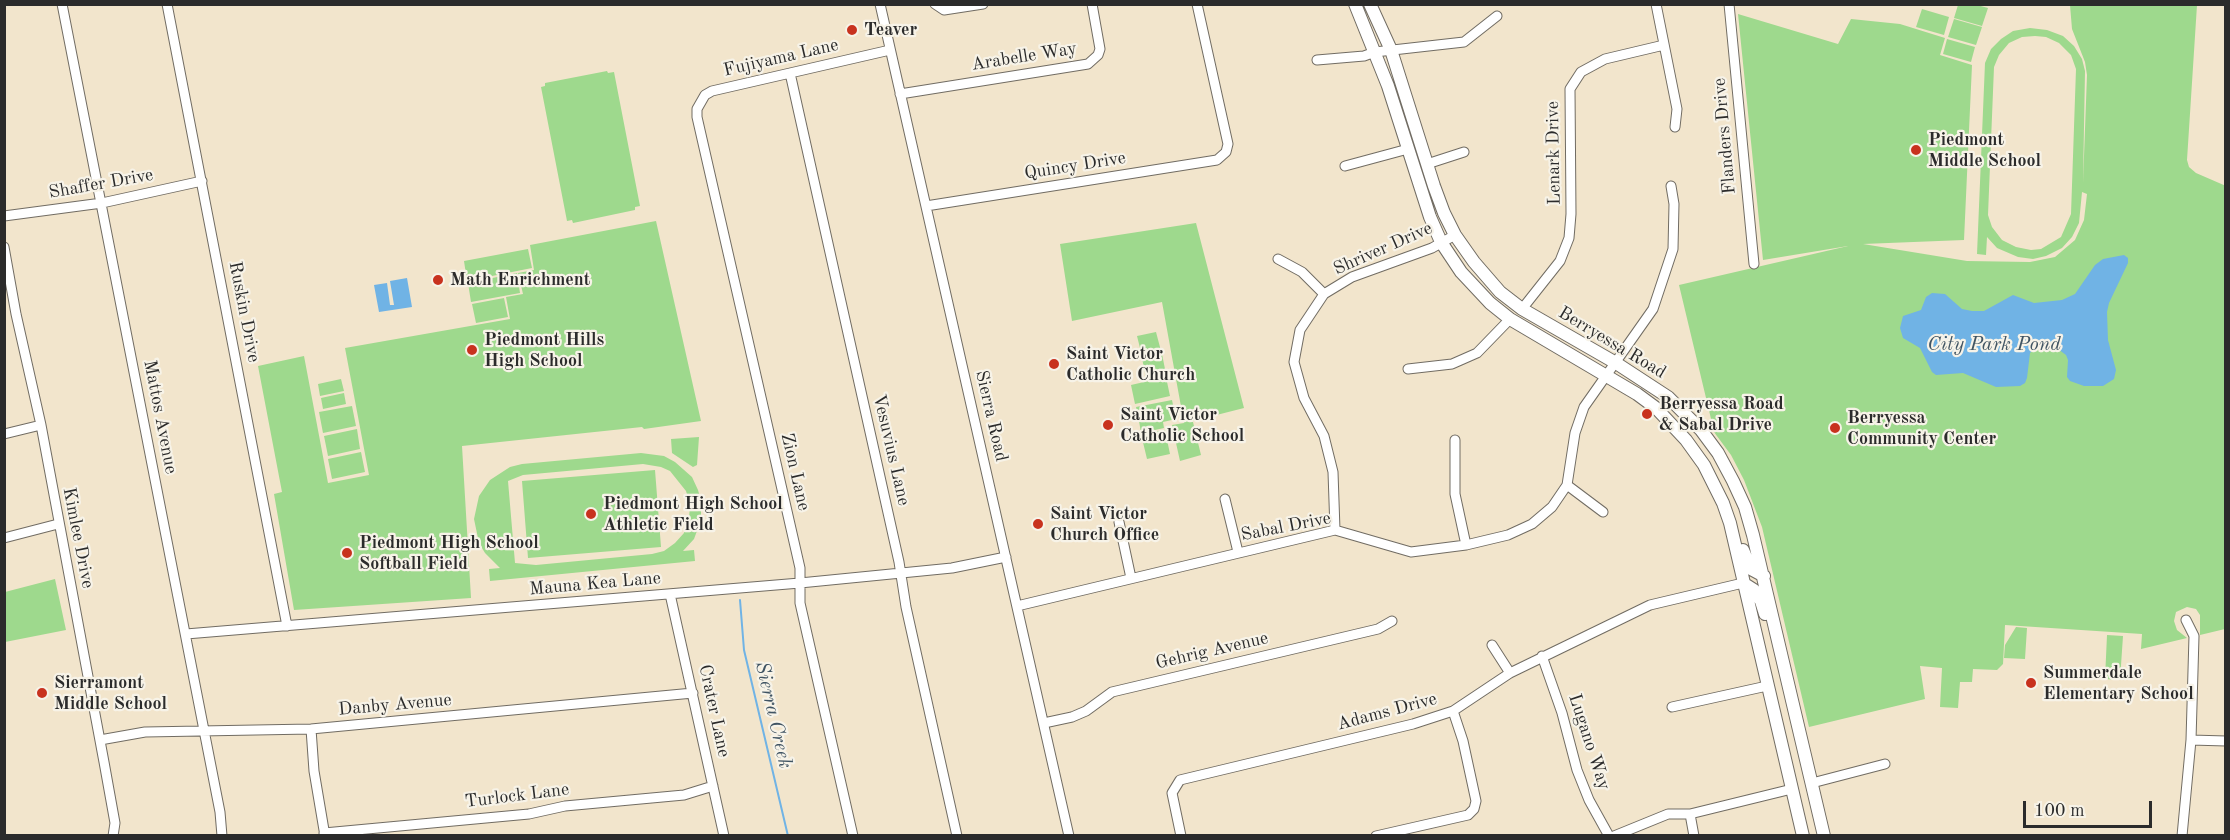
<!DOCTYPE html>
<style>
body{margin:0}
#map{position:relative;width:2230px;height:840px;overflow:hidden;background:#f2e5cc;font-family:"Old Standard TT",serif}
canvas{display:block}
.frame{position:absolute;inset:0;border:6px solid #2b2b2b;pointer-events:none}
.scale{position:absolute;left:2023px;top:801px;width:129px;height:27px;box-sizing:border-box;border:3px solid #2b2b2b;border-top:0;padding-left:8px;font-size:18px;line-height:21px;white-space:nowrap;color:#2b2b2b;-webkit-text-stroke:4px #f7f3e8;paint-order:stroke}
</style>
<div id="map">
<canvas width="2230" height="840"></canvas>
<div class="frame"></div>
<div class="scale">100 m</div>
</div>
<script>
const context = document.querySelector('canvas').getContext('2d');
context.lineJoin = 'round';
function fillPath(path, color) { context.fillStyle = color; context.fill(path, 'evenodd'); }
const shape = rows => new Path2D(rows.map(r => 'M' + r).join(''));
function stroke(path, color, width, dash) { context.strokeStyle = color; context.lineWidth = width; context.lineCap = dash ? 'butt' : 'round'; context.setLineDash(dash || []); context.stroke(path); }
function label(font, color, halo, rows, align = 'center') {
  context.font = font + ' "Old Standard TT",serif'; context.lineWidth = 4.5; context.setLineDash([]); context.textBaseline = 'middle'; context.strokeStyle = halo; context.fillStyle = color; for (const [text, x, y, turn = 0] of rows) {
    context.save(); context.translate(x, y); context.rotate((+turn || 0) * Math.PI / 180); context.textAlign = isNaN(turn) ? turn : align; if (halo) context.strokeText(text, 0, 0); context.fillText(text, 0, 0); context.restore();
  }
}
fillPath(shape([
 [1958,5,1977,5,1988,8,1982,26,1954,18],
 [2070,5,2197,5,2187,160,2189,167,2196,173,2226,186,2225,629,2200,635,2200,615,2196,609,2187,607,2176,612,2174,621,2177,630,2187,638,2141,649,2142,634,2005,625,2003,664,1997,670,1973,669,1972,682,1960,682,1958,708,1940,707,1942,668,1920,666,1925,699,1809,727,1762,527,1744,480,1731,455,1711,428,1712,423,1679,285,1848,246,1763,260,1738,14,1838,44,1851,19,1900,24,1945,38,1940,55,1972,65,1964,240,1863,244,1967,261,2030,262,2055,257,2075,240,2084,220,2087,194,2082,192,2079,223,2072,237,2062,248,2046,256,2033,259,2018,257,1997,248,1987,237,1986,255,1977,254,1985,63,1991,49,2001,39,2013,31,2030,28,2047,30,2063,36,2074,46,2082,59,2085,71,2083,183,2087,75,2085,62,2072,29],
 [2035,36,2046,37,2059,43,2071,55,2076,69,2071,214,2061,237,2041,249,2031,250,2016,247,2002,240,1992,227,1988,215,1994,67,1999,55,2009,43,2022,37],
 [1922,9,1949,17,1944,35,1916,27],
 [1954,19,1982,27,1976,45,1948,37],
 [1947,39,1975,47,1971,62,1943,54],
 [607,71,608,73,614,72,640,206,635,207,635,210,573,223,572,220,567,221,541,87,545,86,545,83],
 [656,221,701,421,644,429,642,427,462,446,471,598,294,610,274,494,282,492,258,366,304,356,328,483,369,475,345,348,510,319,506,297,523,294,518,273,534,270,530,245],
 [1196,223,1244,408,1189,422,1193,422,1201,455,1180,461,1172,425,1184,423,1162,302,1072,321,1060,244],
 [528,249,532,268,467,281,464,261],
 [517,273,520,293,471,302,468,283],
 [504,298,508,317,476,323,472,304],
 [1156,332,1161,351,1142,356,1137,336],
 [1162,354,1166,374,1146,378,1142,358],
 [1166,377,1170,396,1135,404,1131,385],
 [341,379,344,391,320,396,318,384],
 [344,393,346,404,323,409,321,398],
 [1172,400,1176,419,1163,422,1164,428,1141,433,1139,421,1155,417,1138,419,1136,407],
 [352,406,356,426,323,433,319,412],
 [357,429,360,449,328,456,324,436],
 [1165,430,1170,454,1147,459,1141,434],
 [699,437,697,465,693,467,672,453,671,439],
 [361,452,365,472,332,479,328,459],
 [641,453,664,456,675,462,692,477,698,490,701,501,701,520,694,539,683,551,694,550,695,561,490,581,489,569,500,568,485,553,479,543,474,519,479,496,490,480,510,467,522,464],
 [643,464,661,467,670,471,686,491,690,504,689,519,684,533,675,543,664,551,652,554,536,565,515,563,508,481,523,475],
 [655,470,661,547,528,558,522,481],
 [55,579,66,630,5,642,5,592],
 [2016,627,2027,628,2025,659,2004,658,2005,645],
 [2107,635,2123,636,2120,680,2105,679]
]), '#9ed98d');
fillPath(shape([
 [2124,255,2128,258,2128,263,2109,303,2107,312,2108,340,2116,370,2114,379,2103,386,2084,386,2070,381,2067,377,2068,360,2066,355,2058,349,2049,347,2034,349,2030,353,2027,378,2025,383,2020,386,1996,387,1963,373,1936,375,1932,372,1920,348,1903,338,1900,328,1903,316,1921,310,1926,297,1932,293,1945,294,1962,309,1972,311,1984,311,2013,295,2034,303,2062,300,2075,294,2095,265,2103,259],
 [407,278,412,307,379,312,374,285,387,283,390,305,394,305,390,281]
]), '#70b3e5');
stroke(shape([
 [740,600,744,650,788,836]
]), '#70b3e5', 2);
const minor = shape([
 [62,4,220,812,222,836],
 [167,4,287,626],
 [880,4,1069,836],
 [935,4,944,10,983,4],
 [1656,4,1677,109,1675,127],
 [1729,4,1754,264],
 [1317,60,1364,56,1375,52,1464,42,1497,16],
 [790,73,899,562,906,607,957,836],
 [900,94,1088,64,1098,55,1100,49,1092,4],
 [1427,164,1464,152],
 [1345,166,1408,149],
 [926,206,1217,160,1226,152,1228,144,1197,4],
 [4,216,102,203,202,181],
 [4,247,16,314,41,425,104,762,115,823,113,836],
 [1278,259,1302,272,1324,294],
 [1522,309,1560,261,1569,238,1571,214,1570,89,1581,72,1605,59,1664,45],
 [1408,369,1452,364,1477,353,1510,319],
 [4,434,41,425],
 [1455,440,1455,494,1466,545],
 [1567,485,1603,512],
 [1225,499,1238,552],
 [1119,522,1131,578],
 [1335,530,1333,472,1324,436,1304,398,1294,362,1300,330,1324,294,1352,277,1432,248,1455,235],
 [4,538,58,524],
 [670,594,724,836],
 [1017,606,1335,530,1411,552,1466,545,1508,535,1532,524,1552,507,1567,485,1575,433,1584,407,1653,309,1673,249,1674,204,1671,186],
 [186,634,800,583,952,568,1006,557],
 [1492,645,1510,673],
 [1542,656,1562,713,1577,770,1589,800,1609,836],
 [1672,707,1767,686],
 [1044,723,1072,717,1086,711,1112,692,1378,629,1392,621],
 [311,729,314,771,325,836],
 [100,740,145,732,311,729,693,693],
 [2191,740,2226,741],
 [1812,783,1885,764],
 [1690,814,1694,836],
 [324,833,529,814,565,806,684,795,713,786],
 [853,836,800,603,800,568,697,117,697,109,705,95,712,91,890,50],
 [1181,836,1172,793,1180,780,1413,724,1453,711,1510,673,1650,605,1743,583],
 [1376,836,1468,815,1474,809,1476,801,1463,741,1453,711],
 [1614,836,1668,814,1690,814,1792,789],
 [2182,836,2191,740,2194,636,2186,620]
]);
const major = shape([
 [1355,4,1388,86,1430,217,1441,242,1461,272,1490,303,1510,319,1637,394,1656,408,1686,440,1704,465,1723,503,1730,523,1803,836],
 [1370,4,1391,50,1434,186,1444,213,1455,235,1474,262,1500,292,1522,309,1616,363,1668,397,1701,430,1718,453,1733,481,1745,507,1753,535,1824,836],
 [1743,550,1751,569,1764,576],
 [1743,583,1754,590,1761,601,1765,614]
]);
stroke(minor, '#716c63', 11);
stroke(major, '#716c63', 14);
stroke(minor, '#fff', 9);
stroke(major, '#fff', 12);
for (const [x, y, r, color] of [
 [852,30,6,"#c8321e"],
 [1916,150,6,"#c8321e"],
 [438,280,6,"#c8321e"],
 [472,350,6,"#c8321e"],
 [1054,364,6,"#c8321e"],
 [1647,414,6,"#c8321e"],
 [1108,425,6,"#c8321e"],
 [1835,428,6,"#c8321e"],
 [591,514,6,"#c8321e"],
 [1038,524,6,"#c8321e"],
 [347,553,6,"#c8321e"],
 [2031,683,6,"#c8321e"],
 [42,693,6,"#c8321e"]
]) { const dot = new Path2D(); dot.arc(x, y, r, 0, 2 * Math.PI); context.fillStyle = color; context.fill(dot); stroke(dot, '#f7f3e8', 2); }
label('bold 18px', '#2b2b2b', '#f7f3e8', [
 ["Teaver",864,30],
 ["Piedmont",1928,140],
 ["Middle School",1928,161],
 ["Math Enrichment",450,280],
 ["Piedmont Hills",484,340],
 ["High School",484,361],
 ["Saint Victor",1066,354],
 ["Catholic Church",1066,375],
 ["Berryessa Road",1659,404],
 ["& Sabal Drive",1659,425],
 ["Saint Victor",1120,415],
 ["Catholic School",1120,436],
 ["Berryessa",1847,418],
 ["Community Center",1847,439],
 ["Piedmont High School",603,504],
 ["Athletic Field",603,525],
 ["Saint Victor",1050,514],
 ["Church Office",1050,535],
 ["Piedmont High School",359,543],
 ["Softball Field",359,564],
 ["Summerdale",2043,673],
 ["Elementary School",2043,694],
 ["Sierramont",54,683],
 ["Middle School",54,704]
], 'left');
label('18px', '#2b2b2b', '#f7f3e8', [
 ["Arabelle Way",1024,57,-9],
 ["Fujiyama Lane",781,58,-13],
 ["Flanders Drive",1725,136,-95],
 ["Lenark Drive",1554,153,-91],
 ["Quincy Drive",1075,166,-9],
 ["Shaffer Drive",101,184,-10],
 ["Shriver Drive",1383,249,-24],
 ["Ruskin Drive",244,312,79],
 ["Berryessa Road",1612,343,31],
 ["Sierra Road",991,416,77],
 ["Mattos Avenue",160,417,79],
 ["Vesuvius Lane",891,450,77],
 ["Zion Lane",795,472,77],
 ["Sabal Drive",1286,527,-11],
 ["Kimlee Drive",78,538,79],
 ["Mauna Kea Lane",595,584,-5],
 ["Gehrig Avenue",1212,651,-13],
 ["Danby Avenue",395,705,-5],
 ["Crater Lane",714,711,78],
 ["Adams Drive",1387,712,-15],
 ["Lugano Way",1589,742,72],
 ["Turlock Lane",517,796,-7]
]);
label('italic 20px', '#405463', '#f7f3e8', [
 ["City Park Pond",1994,345],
 ["Sierra Creek",773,715,77]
]);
</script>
